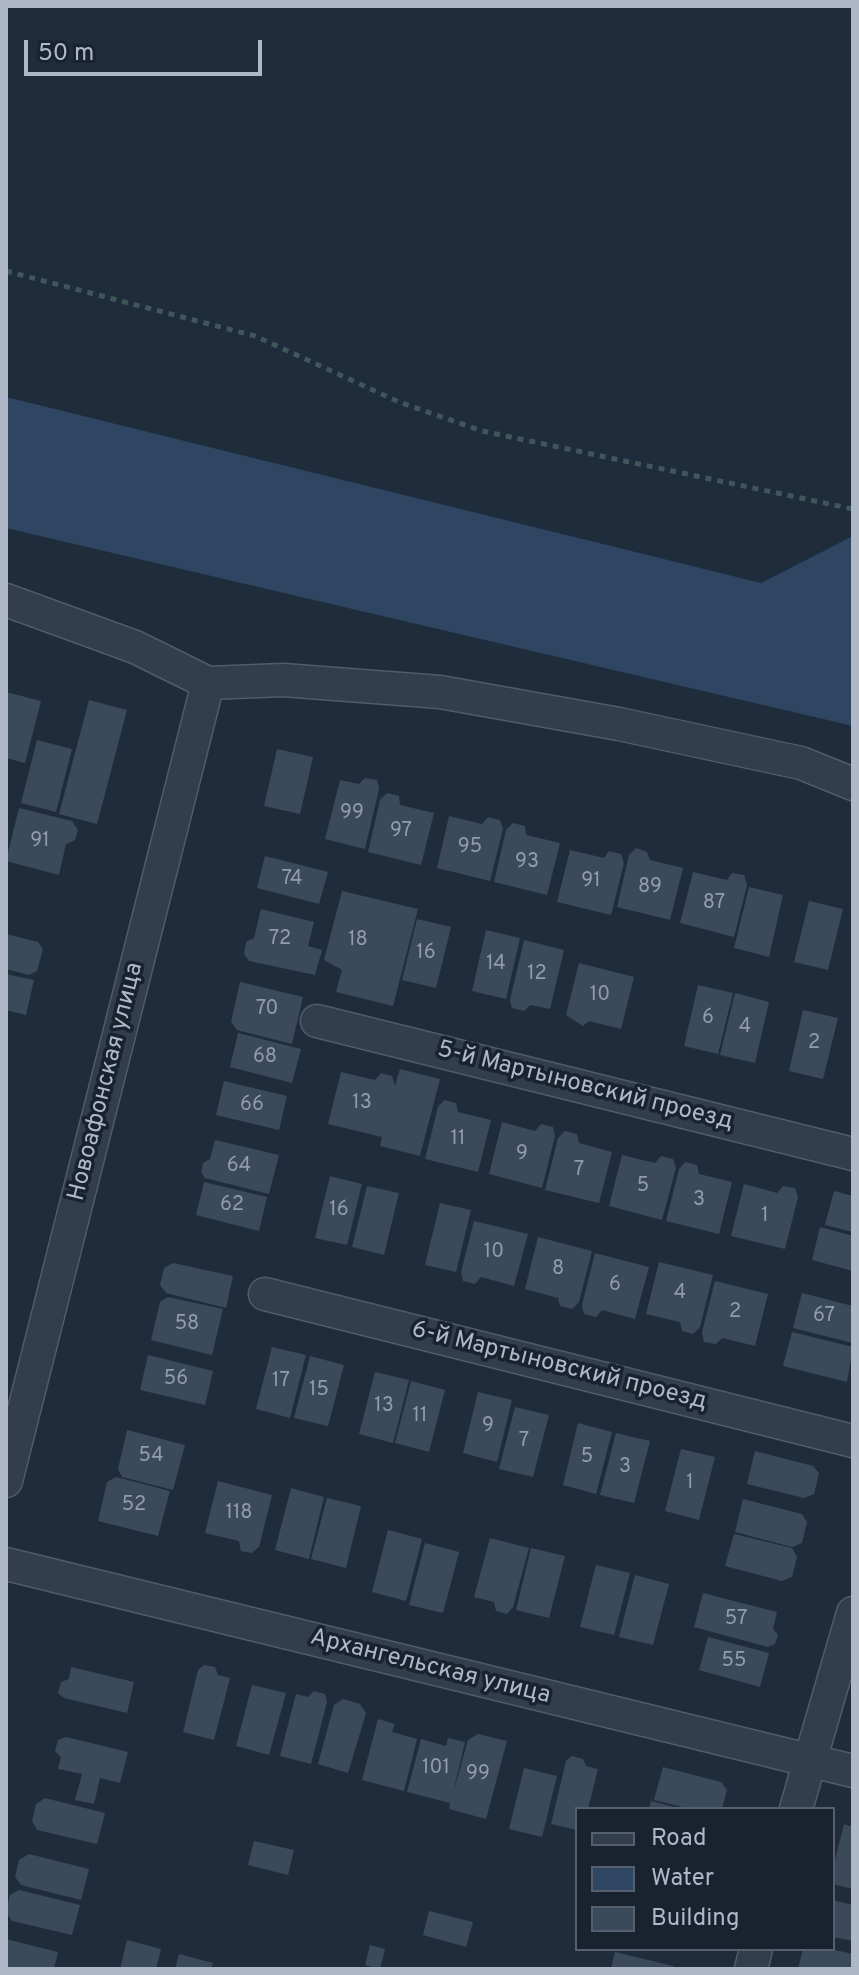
<!DOCTYPE html>
<meta charset="utf-8">
<style>
body{margin:0}
#map{position:relative;width:859px;height:1975px;overflow:hidden;background:#1f2c3c;font-family:Overpass,sans-serif}
canvas{display:block}
.frame{position:absolute;inset:0;border:8px solid #aeb8c8;pointer-events:none}
.legend{position:absolute;left:575px;top:1807px;width:260px;height:144px;box-sizing:border-box;background:#192330;border:2px solid #555f6d;margin:0;padding:10px 14px;list-style:none;font-size:24px;color:#aeb8c8}
.legend li{display:flex;align-items:center;gap:16px;height:40px}
.legend b{width:40px;border:2px solid #555f6d}
.scale{position:absolute;left:24px;top:40px;width:238px;height:36px;box-sizing:border-box;border:4px solid #aeb8c8;border-top:0;padding-left:10px;font-size:24px;line-height:28px;white-space:nowrap;color:#aeb8c8;-webkit-text-stroke:6px #192330;paint-order:stroke}
</style>
<div id="map">
<canvas width="859" height="1975"></canvas>
<div class="frame"></div>
<ul class="legend">
<li><b style="height:10px;background:#333e4c"></b>Road</li>
<li><b style="height:22px;background:#2f4663"></b>Water</li>
<li><b style="height:22px;background:#3b4a5b"></b>Building</li>
</ul>
<div class="scale">50 m</div>
</div>
<script>
const context = document.querySelector('canvas').getContext('2d');
context.lineJoin = 'round';
function fillPath(path, color) { context.fillStyle = color; context.fill(path, 'evenodd'); }
const shape = rows => new Path2D(rows.map(r => 'M' + r).join(''));
function stroke(path, color, width, dash) { context.strokeStyle = color; context.lineWidth = width; context.lineCap = dash ? 'butt' : 'round'; context.setLineDash(dash || []); context.stroke(path); }
function label(font, color, halo, rows, align = 'center') {
  context.font = font + ' Overpass,sans-serif'; context.lineWidth = 7; context.setLineDash([]); context.textBaseline = 'middle'; context.strokeStyle = halo; context.fillStyle = color; for (const [text, x, y, turn = 0] of rows) {
    context.save(); context.translate(x, y); context.rotate((+turn || 0) * Math.PI / 180); context.textAlign = isNaN(turn) ? turn : align; if (halo) context.strokeText(text, 0, 0); context.fillText(text, 0, 0); context.restore();
  }
}
fillPath(shape([
 [6,397,761,583,853,536,853,726,6,528]
]), '#2f4663');
fillPath(shape([
 [6,692,41,701,25,763,6,758],
 [89,700,127,710,97,824,59,814],
 [37,740,72,749,56,812,21,803],
 [277,749,313,757,300,814,264,806],
 [365,778,377,780,379,789,365,849,325,839,340,780,359,784],
 [387,793,399,796,400,805,434,813,421,865,368,852,380,800],
 [19,808,72,821,78,830,75,840,66,844,59,875,6,861],
 [449,816,482,824,488,817,500,820,503,829,490,881,437,868],
 [513,823,525,826,526,835,560,843,547,895,494,882,506,830],
 [636,848,647,852,650,860,683,868,670,920,617,907,629,855],
 [570,850,604,858,609,851,621,854,624,863,611,915,557,902],
 [265,856,328,872,319,904,257,888],
 [693,872,727,880,732,873,744,875,747,885,734,937,680,923],
 [749,887,783,895,769,957,734,948],
 [342,891,418,909,393,1006,336,992,342,970,324,960],
 [809,901,843,909,828,970,794,962],
 [261,909,314,922,308,946,322,950,315,975,249,961,244,954,246,942,254,938],
 [417,919,451,927,436,988,402,980],
 [486,930,520,938,506,999,472,991],
 [6,934,38,942,43,949,37,971,29,975,6,969],
 [524,940,564,950,550,1009,530,1005,524,1011,512,1008,510,1000],
 [579,963,634,977,621,1029,589,1021,583,1026,566,1015],
 [6,974,34,980,26,1015,6,1010],
 [240,982,303,997,292,1044,237,1030,231,1022],
 [698,985,733,993,718,1054,684,1046],
 [735,993,769,1002,755,1063,720,1055],
 [803,1010,838,1018,823,1079,789,1071],
 [238,1033,301,1049,292,1083,230,1067],
 [400,1069,440,1079,420,1156,380,1146,382,1137,328,1124,341,1072,375,1080,381,1073,392,1076,395,1086],
 [224,1081,287,1096,279,1130,216,1115],
 [444,1100,456,1103,458,1112,491,1120,478,1172,425,1159,438,1107],
 [502,1122,535,1131,541,1124,553,1127,555,1136,542,1188,489,1174],
 [565,1131,577,1134,579,1143,612,1152,599,1203,545,1190,558,1138],
 [215,1140,279,1155,269,1194,205,1178,201,1172,203,1163,210,1159],
 [622,1155,655,1163,661,1156,673,1159,676,1168,662,1220,609,1206],
 [685,1162,697,1165,699,1174,732,1182,719,1234,666,1221,679,1169],
 [330,1176,362,1184,347,1245,315,1238],
 [204,1182,267,1197,259,1231,196,1215],
 [744,1184,777,1193,783,1186,795,1188,798,1197,785,1249,731,1236],
 [367,1186,399,1193,384,1255,352,1247],
 [834,1191,853,1196,853,1232,825,1225],
 [440,1203,471,1210,456,1272,425,1265],
 [474,1221,528,1234,514,1286,481,1277,475,1284,463,1281,461,1272],
 [820,1227,853,1236,853,1271,812,1260],
 [538,1237,592,1251,579,1302,572,1309,560,1306,558,1298,525,1289],
 [595,1253,649,1267,635,1319,602,1310,596,1317,584,1314,582,1305],
 [659,1262,713,1275,700,1327,693,1334,682,1331,680,1322,646,1314],
 [173,1263,233,1276,226,1308,166,1293,160,1285,164,1268],
 [715,1281,768,1294,755,1346,722,1338,716,1344,704,1342,702,1332],
 [802,1293,853,1306,853,1343,793,1328],
 [168,1297,223,1309,212,1355,151,1340,160,1302],
 [792,1332,853,1347,847,1382,783,1366],
 [272,1347,306,1355,290,1418,256,1409],
 [148,1355,213,1371,205,1405,140,1390],
 [310,1356,344,1365,328,1426,294,1418],
 [375,1372,409,1380,393,1443,359,1434],
 [411,1381,445,1390,429,1452,395,1443],
 [478,1392,512,1400,497,1462,463,1453],
 [515,1407,549,1415,533,1477,499,1469],
 [578,1423,612,1432,596,1494,563,1485],
 [127,1430,185,1445,173,1490,122,1477,118,1469],
 [616,1433,650,1441,634,1503,600,1495],
 [681,1449,715,1457,699,1520,665,1511],
 [755,1451,813,1466,819,1473,814,1494,804,1498,747,1484],
 [116,1477,170,1491,158,1536,98,1521,107,1482],
 [218,1481,272,1495,259,1547,252,1553,241,1551,239,1541,205,1533],
 [291,1488,324,1497,309,1559,275,1550],
 [327,1498,361,1506,346,1568,311,1559],
 [743,1499,802,1514,807,1522,802,1543,792,1547,735,1532],
 [388,1530,422,1539,406,1601,372,1592],
 [734,1534,792,1548,797,1557,792,1577,782,1581,725,1566],
 [490,1538,529,1548,513,1607,507,1614,496,1611,494,1602,474,1597],
 [425,1543,459,1552,443,1613,409,1605],
 [531,1548,565,1556,549,1618,516,1610],
 [596,1565,630,1573,614,1635,580,1627],
 [635,1575,669,1584,653,1645,619,1637],
 [703,1593,777,1612,773,1629,778,1635,775,1644,768,1647,694,1627],
 [708,1637,769,1653,760,1687,699,1670],
 [204,1665,215,1667,218,1675,230,1678,214,1740,183,1732,198,1670],
 [71,1667,134,1682,127,1713,64,1698,58,1693,61,1682,69,1679],
 [252,1685,286,1693,269,1755,236,1746],
 [314,1691,325,1694,327,1702,311,1764,280,1756,296,1694,308,1697],
 [343,1699,360,1704,366,1713,348,1773,318,1764,334,1705],
 [378,1719,395,1724,392,1732,417,1739,404,1791,362,1780],
 [478,1734,507,1741,486,1819,449,1809,450,1803,407,1792,421,1739,446,1746,448,1738,465,1742,452,1797,468,1740],
 [66,1737,128,1752,120,1783,100,1778,94,1804,75,1800,82,1774,58,1769,61,1757,55,1751,58,1740],
 [572,1756,583,1759,586,1766,598,1769,588,1809,577,1809,577,1830,551,1824,566,1761],
 [663,1767,721,1782,727,1790,722,1809,691,1809,654,1800],
 [524,1768,557,1776,542,1837,509,1829],
 [45,1798,105,1813,97,1844,37,1830,32,1821,36,1804],
 [651,1801,679,1808,679,1809,649,1809],
 [844,1824,853,1827,853,1889,833,1884,833,1868],
 [254,1841,294,1850,288,1875,248,1865],
 [29,1854,89,1869,81,1900,21,1885,15,1877,19,1860],
 [19,1890,80,1905,72,1935,12,1921,6,1912,10,1895],
 [833,1900,853,1905,853,1941,833,1937],
 [429,1911,473,1922,466,1947,423,1935],
 [6,1939,58,1952,54,1969,6,1969],
 [127,1940,161,1949,156,1969,120,1969],
 [370,1945,385,1949,380,1969,365,1965],
 [803,1949,830,1949,853,1954,853,1969,798,1969],
 [615,1952,673,1966,676,1969,611,1969],
 [179,1954,213,1963,211,1969,175,1969]
]), '#3b4a5b');
const street = shape([
 [6,600,135,647,208,683,283,680,440,692,619,724,801,763,853,784],
 [317,1021,853,1154],
 [265,1294,853,1441],
 [6,1481,208,683],
 [6,1564,853,1771],
 [796,1809,853,1613],
 [751,1969,756,1949]
]);
stroke(street, '#515b69', 35);
stroke(shape([
 [6,271,255,336,399,402,482,431,853,509]
]), '#3f575a', 5, [6, 6]);
stroke(street, '#333e4c', 32);
label('20px', '#919cad', null, [
 ["99",352,814],
 ["97",401,832],
 ["91",40,842],
 ["95",470,848],
 ["93",527,863],
 ["74",292,880],
 ["91",591,882],
 ["89",650,888],
 ["87",714,904],
 ["72",280,940],
 ["18",358,941],
 ["16",426,954],
 ["14",496,965],
 ["12",537,975],
 ["10",600,996],
 ["70",267,1010],
 ["6",708,1019],
 ["4",745,1028],
 ["2",814,1044],
 ["68",265,1058],
 ["13",362,1104],
 ["66",252,1106],
 ["11",458,1140],
 ["9",522,1155],
 ["64",239,1167],
 ["7",579,1171],
 ["5",643,1187],
 ["3",699,1201],
 ["62",232,1206],
 ["16",339,1211],
 ["1",765,1217],
 ["10",494,1253],
 ["8",558,1270],
 ["6",615,1286],
 ["4",680,1294],
 ["2",735,1313],
 ["67",824,1317],
 ["58",187,1325],
 ["56",176,1380],
 ["17",281,1382],
 ["15",319,1391],
 ["13",384,1407],
 ["11",420,1417],
 ["9",488,1427],
 ["7",524,1442],
 ["54",151,1457],
 ["5",587,1458],
 ["3",625,1468],
 ["1",690,1484],
 ["52",134,1506],
 ["118",239,1514],
 ["57",736,1620],
 ["55",734,1662],
 ["101",436,1769],
 ["99",478,1775]
]);
label('24px', '#aeb8c8', '#192330', [
 ["Новоафонская улица",107,1082,-76],
 ["5-й Мартыновский проезд",585,1087,14],
 ["6-й Мартыновский проезд",559,1367,14],
 ["Архангельская улица",430,1668,14]
]);
</script>
